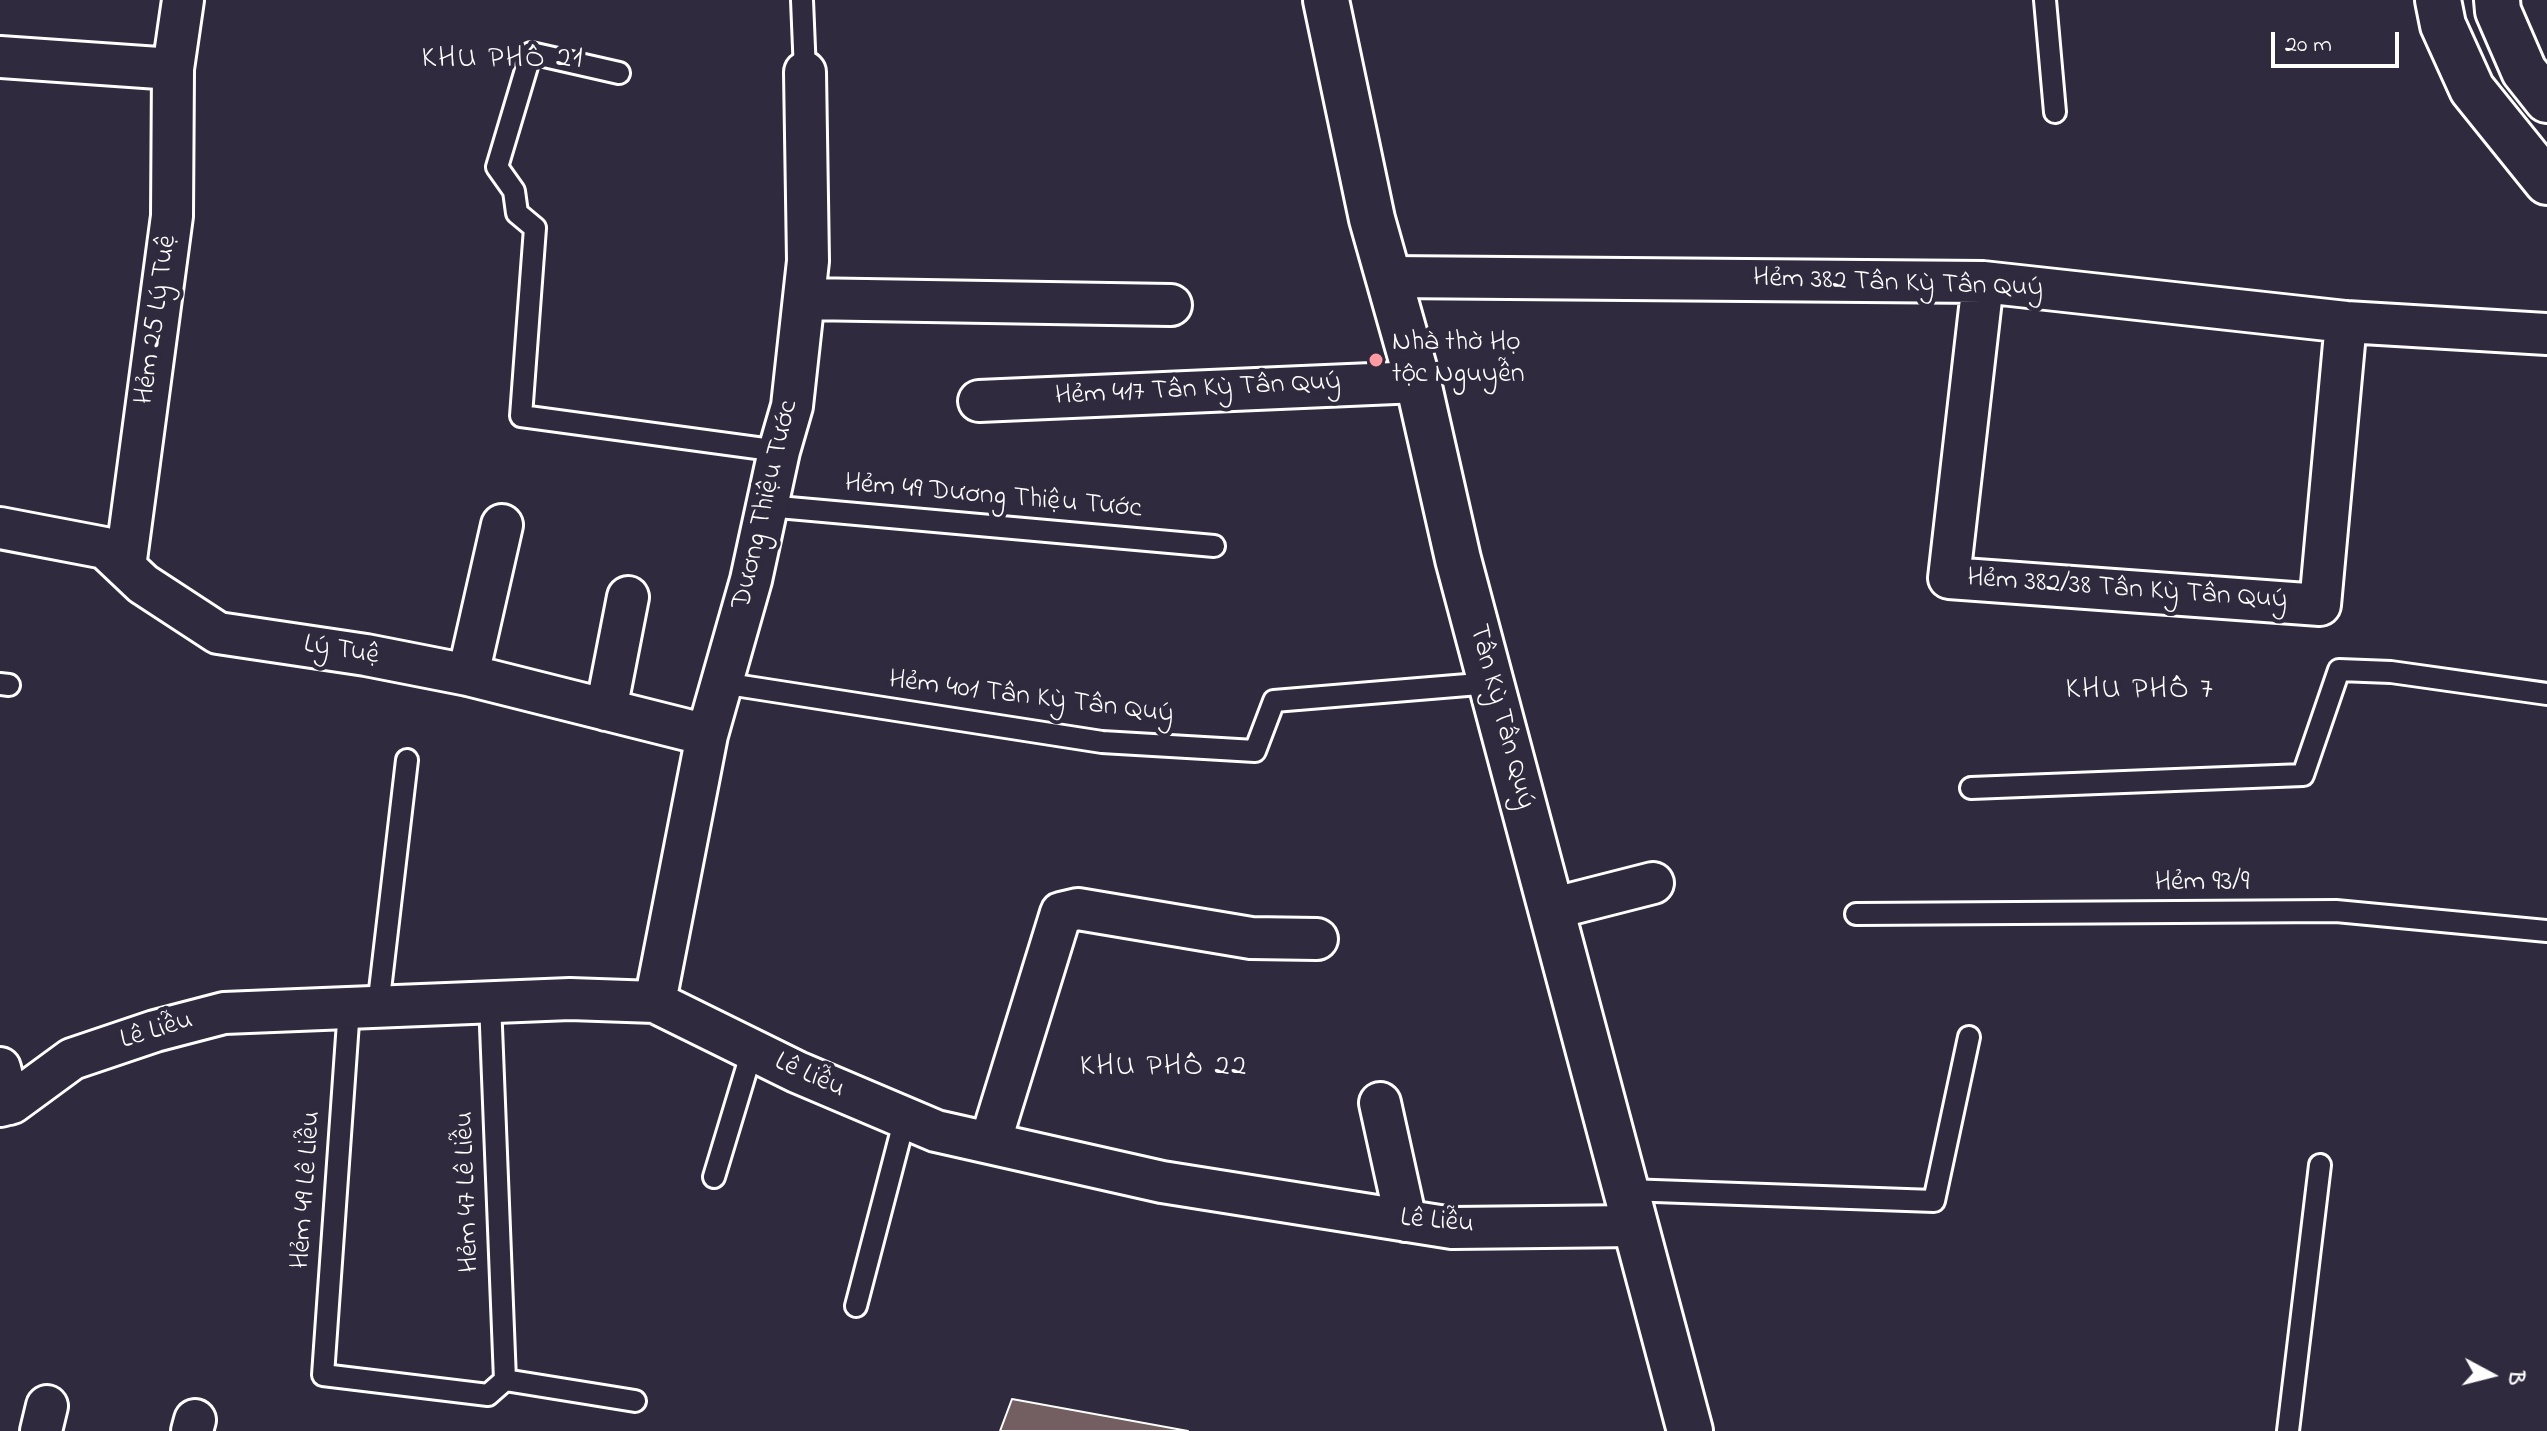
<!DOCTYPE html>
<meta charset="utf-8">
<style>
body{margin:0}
#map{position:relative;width:2547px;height:1431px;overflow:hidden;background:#2f2a3d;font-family:"Indie Flower",sans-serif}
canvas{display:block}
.north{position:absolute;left:2451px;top:1335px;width:80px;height:80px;-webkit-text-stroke:6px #2f2a3d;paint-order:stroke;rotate:97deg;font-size:22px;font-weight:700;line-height:32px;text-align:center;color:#fff}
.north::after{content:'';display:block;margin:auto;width:28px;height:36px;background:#fff;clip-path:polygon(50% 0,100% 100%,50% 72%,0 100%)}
.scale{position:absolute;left:2271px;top:32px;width:128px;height:36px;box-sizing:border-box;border:4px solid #fff;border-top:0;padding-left:10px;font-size:24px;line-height:28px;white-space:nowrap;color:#fff;-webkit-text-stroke:6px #2f2a3d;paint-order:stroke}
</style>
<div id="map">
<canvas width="2547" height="1431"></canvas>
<div class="north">B</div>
<div class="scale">20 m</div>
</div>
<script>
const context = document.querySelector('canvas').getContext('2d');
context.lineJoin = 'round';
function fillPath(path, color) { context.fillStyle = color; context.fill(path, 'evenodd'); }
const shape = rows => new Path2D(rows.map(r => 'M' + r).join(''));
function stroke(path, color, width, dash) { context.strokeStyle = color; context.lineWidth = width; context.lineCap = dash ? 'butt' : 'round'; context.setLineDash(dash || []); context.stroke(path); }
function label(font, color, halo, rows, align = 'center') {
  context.font = font + ' "Indie Flower",sans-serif'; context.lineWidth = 8; context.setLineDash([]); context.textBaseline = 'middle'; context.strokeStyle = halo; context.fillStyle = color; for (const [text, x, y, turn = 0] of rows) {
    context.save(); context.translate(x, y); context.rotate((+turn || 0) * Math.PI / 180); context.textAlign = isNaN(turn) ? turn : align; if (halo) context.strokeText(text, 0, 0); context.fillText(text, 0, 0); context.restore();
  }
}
const building = shape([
 [1012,1399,1188,1431,1000,1431,1012,1399]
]);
fillPath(building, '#735e61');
stroke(building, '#fff', 2);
const service = shape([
 [802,0,805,72],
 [2045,0,2055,112],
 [619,73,531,53,497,167,514,191,517,213,535,228,521,416,779,451],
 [767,506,1214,546],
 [722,683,1102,742,1255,751,1274,701,1491,683],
 [0,684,9,685],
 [1971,788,2303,775,2339,670,2391,672,2547,694],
 [1856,914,2336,911,2547,931],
 [490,1002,505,1380,635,1401],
 [378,1007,407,760],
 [349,1008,323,1375,488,1395,505,1380],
 [714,1177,752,1051],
 [1627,1190,1934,1201,1969,1037],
 [856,1306,905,1118],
 [2288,1431,2320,1165]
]);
const minor = shape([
 [0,57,173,69],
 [1390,277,1983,282,2346,322,2547,334],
 [1983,282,1949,578,2320,605,2346,322],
 [804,299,1171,305],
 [979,401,1418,382],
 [0,528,105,548,143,584,218,633,366,655,468,675,707,735],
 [125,567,172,216,173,69,183,0],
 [468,675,502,525],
 [606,710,628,597],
 [1551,909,1653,883],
 [655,1002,707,735,751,580,779,451,792,406,808,261,805,72],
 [0,1068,9,1104],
 [1380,1103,1406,1221],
 [0,1106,12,1103,72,1059,155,1031,224,1013,570,999,655,1002,797,1072,936,1131,1162,1182,1452,1228,1637,1226],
 [990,1143,1061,913,1078,909,1251,938,1317,939],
 [41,1431,47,1406],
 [192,1431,195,1420]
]);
const tertiary = shape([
 [2438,0,2443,25,2472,89,2547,182],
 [2497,0,2498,11,2524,71,2547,100]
]);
const secondary = shape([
 [1326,0,1372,219,1418,382,1458,559,1690,1431]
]);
stroke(service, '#fff', 26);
stroke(minor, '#fff', 46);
stroke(tertiary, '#fff', 50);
stroke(secondary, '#fff', 50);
stroke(service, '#2f2a3d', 20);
stroke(minor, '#2f2a3d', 40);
stroke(tertiary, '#2f2a3d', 44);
stroke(secondary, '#2f2a3d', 44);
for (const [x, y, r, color] of [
 [1376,360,8,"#ff9aa2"]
]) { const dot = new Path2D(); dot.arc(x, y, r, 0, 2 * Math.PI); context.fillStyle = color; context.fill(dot); stroke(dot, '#2f2a3d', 3); }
label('28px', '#fff', '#2f2a3d', [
 ["Hẻm 382 Tân Kỳ Tân Quý",1898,285,2],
 ["Hẻm 25 Lý Tuệ",158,319,-82],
 ["Hẻm 417 Tân Kỳ Tân Quý",1198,391,-3],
 ["Hẻm 49 Dương Thiệu Tước",993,498,5],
 ["Dương Thiệu Tước",767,505,-77],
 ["Hẻm 382/38 Tân Kỳ Tân Quý",2127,591,4],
 ["Lý Tuệ",342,652,9],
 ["Hẻm 401 Tân Kỳ Tân Quý",1031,699,7],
 ["Tân Kỳ Tân Quý",1500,717,75],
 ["Hẻm 93/9",2202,884],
 ["Lê Liễu",157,1032,-17],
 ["Lê Liễu",809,1077,24],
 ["Hẻm 49 Lê Liễu",308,1190,-86],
 ["Hẻm 47 Lê Liễu",469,1192,-92],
 ["Lê Liễu",1437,1223,5]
]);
label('28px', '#fff', '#2f2a3d', [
 ["Nhà thờ Họ",1392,344],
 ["tộc Nguyễn",1392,376]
], 'left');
context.letterSpacing = '2px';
label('30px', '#fff', '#2f2a3d', [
 ["KHU PHỐ 21",503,61],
 ["KHU PHỐ 7",2140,692],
 ["KHU PHỐ 22",1164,1069]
]);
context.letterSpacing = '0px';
</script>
